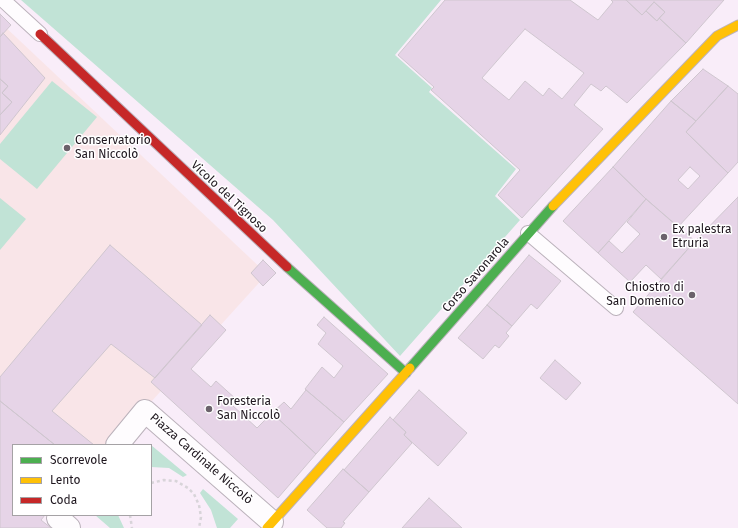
<!DOCTYPE html>
<meta charset="utf-8">
<style>
body{margin:0}
#map{position:relative;width:738px;height:528px;overflow:hidden;background:#f9edf9;font-family:"Fira Sans",sans-serif}
canvas{display:block}
.legend{position:absolute;left:12px;top:444px;width:140px;height:72px;box-sizing:border-box;background:#fff;border:1px solid #a5a2a5;margin:0;padding:5px 7px;list-style:none;font-size:12px;color:#1f171f}
.legend li{display:flex;align-items:center;gap:8px;height:20px}
.legend b{width:20px;border:1px solid #a5a2a5}
</style>
<div id="map">
<canvas width="738" height="528"></canvas>
<ul class="legend">
<li><b style="height:5px;background:#4caf50"></b>Scorrevole</li>
<li><b style="height:5px;background:#ffc107"></b>Lento</li>
<li><b style="height:5px;background:#c62828"></b>Coda</li>
</ul>
</div>
<script>
const context = document.querySelector('canvas').getContext('2d');
context.lineJoin = 'round';
function fillPath(path, color) { context.fillStyle = color; context.fill(path, 'evenodd'); }
const shape = rows => new Path2D(rows.map(r => 'M' + r).join(''));
function stroke(path, color, width, dash) { context.strokeStyle = color; context.lineWidth = width; context.lineCap = dash ? 'butt' : 'round'; context.setLineDash(dash || []); context.stroke(path); }
function label(font, color, halo, rows, align = 'center') {
  context.font = font + ' "Fira Sans",sans-serif'; context.lineWidth = 3; context.setLineDash([]); context.textBaseline = 'middle'; context.strokeStyle = halo; context.fillStyle = color; for (const [text, x, y, turn = 0] of rows) {
    context.save(); context.translate(x, y); context.rotate((+turn || 0) * Math.PI / 180); context.textAlign = isNaN(turn) ? turn : align; if (halo) context.strokeText(text, 0, 0); context.fillText(text, 0, 0); context.restore();
  }
}
fillPath(shape([
 [0,22,267,274,112,445,14,445,0,434]
]), '#f9e5e8');
fillPath(shape([
 [21,0,441,0,395,55,432,88,429,92,516,169,495,196,520,220,400,356,273,220],
 [52,81,97,117,37,189,0,159,0,144],
 [0,198,26,219,0,250],
 [151,445,187,475,183,477,169,468,151,467],
 [203,489,238,519,230,528,217,528,211,510,200,493],
 [95,515,118,515,124,528,110,528]
]), '#c1e3d6');
const building = shape([
 [445,0,570,0,598,20,613,2,611,0,626,0,642,15,646,11,657,21,659,18,686,43,627,103,606,86,601,91,591,84,574,105,603,129,522,218,498,195,520,170,431,90,434,87,398,55,445,0],
 [525,29,584,73,562,99,549,88,543,96,525,81,509,100,482,78,525,29],
 [626,0,724,0,686,43,659,18,665,12,654,2,642,15,626,0],
 [654,2,665,12,657,21,646,11,654,2],
 [0,14,11,25,0,37,0,14],
 [3,33,45,78,0,135,0,115,12,102,2,93,8,86,0,79,0,37,3,33],
 [703,69,728,86,696,121,671,101,703,69],
 [0,79,8,86,2,93,12,102,0,115,0,79],
 [728,86,738,94,738,162,728,173,686,132,728,86],
 [671,101,696,121,686,132,728,173,678,227,646,199,613,167,671,101],
 [690,167,700,176,688,189,678,180,690,167],
 [613,167,646,199,598,253,563,221,613,167],
 [738,197,738,404,633,312,695,241,738,197],
 [646,199,695,241,661,279,646,265,630,282,598,253,609,241,622,253,640,234,627,222,646,199],
 [110,245,202,325,155,378,111,344,52,411,94,445,55,445,0,401,0,377,110,245],
 [529,255,561,281,537,309,531,304,512,326,487,305,529,255],
 [263,260,276,273,263,286,251,273,263,260],
 [487,305,512,326,506,333,509,336,499,348,495,345,483,359,458,338,487,305],
 [210,315,226,330,191,369,211,387,216,381,237,400,232,405,257,428,272,413,316,454,278,498,151,382,210,315],
 [324,317,388,374,344,422,305,389,322,367,334,378,343,366,318,344,326,333,317,325,324,317],
 [555,360,581,383,566,400,540,378,555,360],
 [306,390,344,422,316,454,272,413,284,402,291,409,306,390],
 [419,390,467,433,438,466,404,435,406,432,393,420,419,390],
 [0,401,55,445,13,445,13,515,45,515,41,520,51,528,0,528,0,401],
 [390,417,406,432,404,435,412,443,369,492,344,470,390,417],
 [343,469,369,492,343,522,345,523,341,528,327,528,307,510,343,469],
 [429,498,462,528,402,528,429,498]
]);
fillPath(building, '#e6d4e7');
stroke(building, '#cfc6cf', 1);
const lane = shape([
 [3,0,40,34],
 [528,233,616,308]
]);
const street = shape([
 [117,445,145,411,272,522],
 [60,515,58,518,69,528]
]);
const fast = shape([
 [287,267,406,373],
 [410,368,553,206]
]);
const slow = shape([
 [553,206,717,36,738,25],
 [267,528,410,368]
]);
const jam = shape([
 [40,34,287,267]
]);
stroke(lane, '#bbb2bb', 16);
stroke(street, '#bbb2bb', 24);
stroke(fast, '#bbb2bb', 11);
stroke(slow, '#bbb2bb', 11);
stroke(jam, '#bbb2bb', 11);
stroke(shape([
 [151,483,164,480,176,481,188,488,194,494,199,505,201,517,199,528],
 [130,515,132,528]
]), '#d8d4d9', 2.5, [3, 3]);
stroke(lane, '#fefcfe', 14);
stroke(street, '#fefcfe', 22);
stroke(fast, '#4caf50', 9);
stroke(slow, '#ffc107', 9);
stroke(jam, '#c62828', 9);
for (const [x, y, r, color] of [
 [67,148,4,"#6b626b"],
 [664,237,4,"#6b626b"],
 [692,295,4,"#6b626b"],
 [209,409,4,"#6b626b"]
]) { const dot = new Path2D(); dot.arc(x, y, r, 0, 2 * Math.PI); context.fillStyle = color; context.fill(dot); stroke(dot, '#fff', 1.5); }
label('12px', '#1f171f', '#fff', [
 ["Conservatorio",75,141],
 ["San Niccolò",75,155],
 ["Ex palestra",672,230],
 ["Etruria",672,244],
 ["Chiostro di",684,288,"right"],
 ["San Domenico",684,302,"right"],
 ["Foresteria",217,402],
 ["San Niccolò",217,416]
], 'left');
label('12px', '#1f171f', '#fff', [
 ["Vicolo del Tignoso",229,197,43],
 ["Corso Savonarola",476,275,-49],
 ["Piazza Cardinale Niccolò",201,459,41]
]);
</script>
